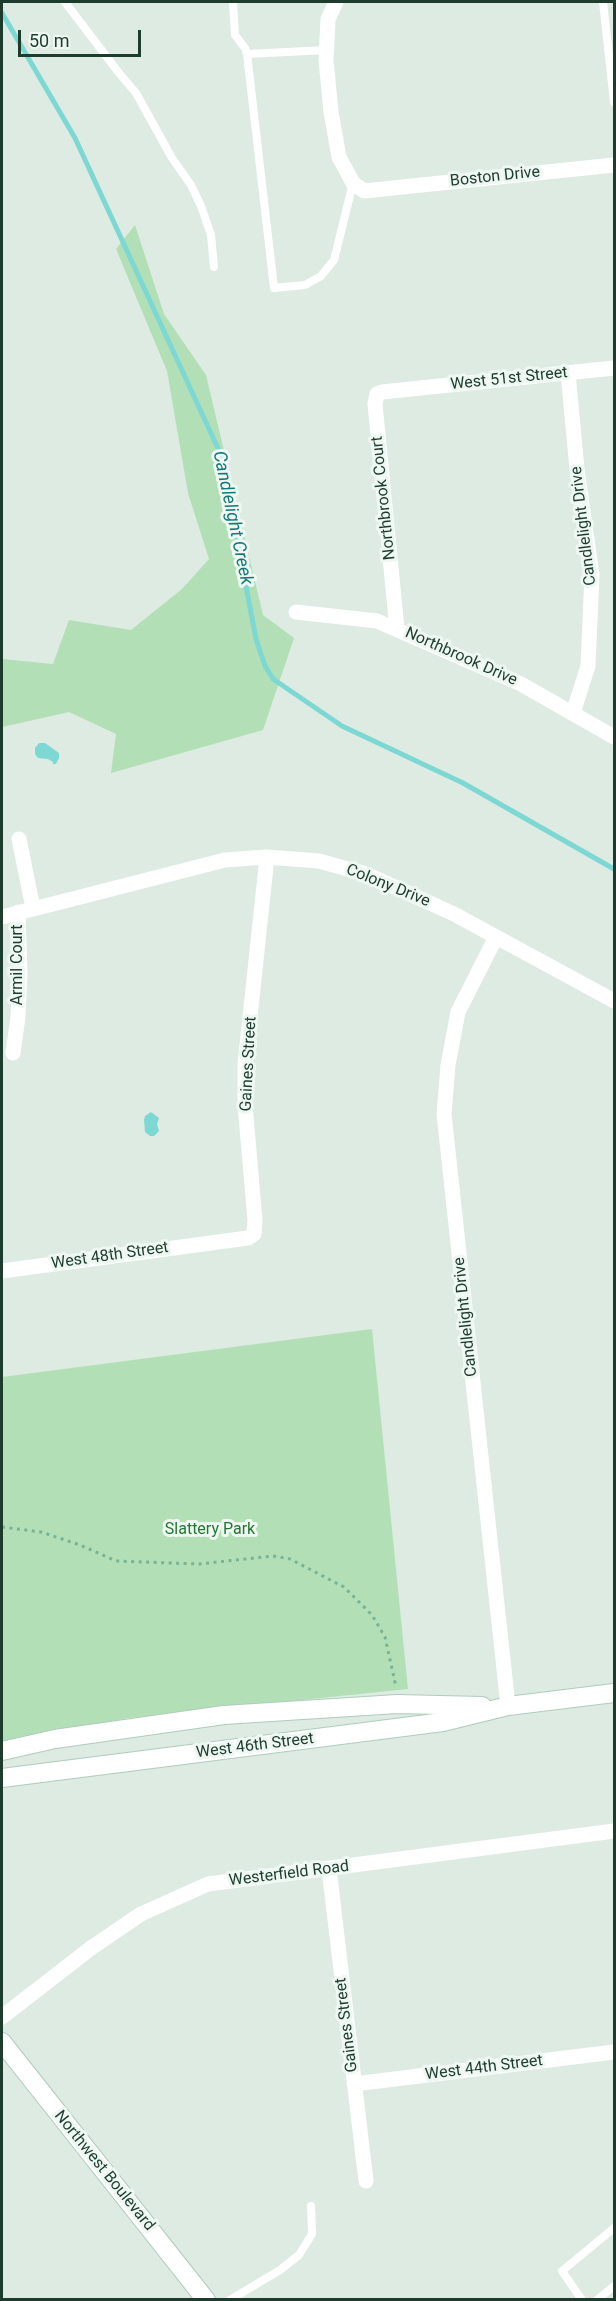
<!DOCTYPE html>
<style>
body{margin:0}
#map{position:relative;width:616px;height:2301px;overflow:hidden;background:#ddebe2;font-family:Roboto,sans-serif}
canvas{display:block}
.frame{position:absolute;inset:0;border:3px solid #1d3c2e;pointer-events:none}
.scale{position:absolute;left:18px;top:30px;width:123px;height:27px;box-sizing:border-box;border:3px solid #1d3c2e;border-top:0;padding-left:8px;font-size:18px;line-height:21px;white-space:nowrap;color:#1d3c2e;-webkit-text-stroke:4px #eef7f1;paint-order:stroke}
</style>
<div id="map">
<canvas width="616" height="2301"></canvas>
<div class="frame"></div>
<div class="scale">50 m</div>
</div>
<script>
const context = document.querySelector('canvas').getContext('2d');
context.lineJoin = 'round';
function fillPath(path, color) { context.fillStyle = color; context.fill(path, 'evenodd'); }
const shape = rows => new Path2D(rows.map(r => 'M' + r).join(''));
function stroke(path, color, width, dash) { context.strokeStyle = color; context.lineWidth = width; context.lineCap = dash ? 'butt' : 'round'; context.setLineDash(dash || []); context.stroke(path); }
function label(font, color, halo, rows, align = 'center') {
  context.font = font + ' Roboto,sans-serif'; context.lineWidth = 6; context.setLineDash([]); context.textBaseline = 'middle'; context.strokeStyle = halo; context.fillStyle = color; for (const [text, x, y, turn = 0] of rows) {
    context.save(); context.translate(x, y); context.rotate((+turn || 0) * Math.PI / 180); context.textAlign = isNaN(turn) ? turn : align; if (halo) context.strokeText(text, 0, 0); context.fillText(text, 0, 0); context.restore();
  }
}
fillPath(shape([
 [135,225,164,314,206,375,263,615,294,638,263,730,111,773,116,734,69,712,2,727,2,659,53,664,69,620,131,630,182,589,209,559,188,493,167,371,116,249],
 [372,1329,408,1689,128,1718,2,1741,2,1377]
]), '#b3dfb6');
fillPath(shape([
 [39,743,45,743,59,753,59,758,56,764,53,764,53,762,48,759,38,758,35,754,35,748],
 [151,1112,159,1118,157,1124,159,1131,154,1136,150,1136,145,1132,144,1120,145,1116]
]), '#7dd8d4');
stroke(shape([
 [2,13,75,138,221,455,256,639,265,666,273,679,342,726,463,783,614,869]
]), '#7dd8d4', 5);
const secondary = shape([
 [2,1751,55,1739,224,1715,397,1704,482,1706],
 [2,1778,443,1722,508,1706,614,1693],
 [2,2042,206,2300]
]);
stroke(secondary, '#afccbc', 20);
stroke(shape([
 [2,1527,41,1532,80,1545,116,1561,199,1564,273,1556,290,1559,344,1587,372,1615,385,1637,396,1687]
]), '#79b395', 3, [3, 4.5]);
stroke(shape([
 [65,2,119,73,136,93,172,158,191,185,201,206,211,235,214,267],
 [233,2,235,35,245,48,247,54,274,288,305,285,321,276,334,260,353,183],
 [603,2,614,102],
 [247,54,327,50],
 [230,2300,280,2270,299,2255,312,2234,311,2206],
 [582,2300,562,2271,614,2228],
 [597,2300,614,2286]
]), '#fff', 8);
stroke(shape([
 [336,2,328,19,326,60,331,112,339,157,353,183,364,191,614,165],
 [568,373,577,469,592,575,588,666,573,713],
 [296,612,377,621,521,684,614,737],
 [397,629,375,404,377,394,382,392,614,368],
 [19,839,33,908],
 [2,917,225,860,267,857,319,861,366,874,454,914,614,1001],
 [496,937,458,1012,448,1065,444,1114,508,1706],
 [13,1053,18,1017,20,972,18,912],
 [2,1271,248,1238,254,1234,255,1220,245,1105,245,1064,267,857],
 [329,1869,366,2181],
 [2,2017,91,1948,141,1914,208,1884,614,1831],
 [354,2084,614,2052]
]), '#fff', 15);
stroke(secondary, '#fff', 18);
label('16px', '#1d3c2e', '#eef7f1', [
 ["Boston Drive",495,177,-6],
 ["West 51st Street",509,379,-6],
 ["Northbrook Court",384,498,-96],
 ["Candlelight Drive",584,526,-97],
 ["Northbrook Drive",461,657,24],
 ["Colony Drive",388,886,22],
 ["Armil Court",18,965,-90],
 ["Gaines Street",249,1064,-87],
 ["West 48th Street",110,1256,-8],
 ["Candlelight Drive",466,1317,-96],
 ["West 46th Street",255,1746,-7],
 ["Westerfield Road",289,1874,-7],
 ["Gaines Street",347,2025,-97],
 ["West 44th Street",484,2068,-7],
 ["Northwest Boulevard",104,2171,51]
]);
label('16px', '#237733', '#eef7f1', [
 ["Slattery Park",210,1530]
]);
label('italic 18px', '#117976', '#eef7f1', [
 ["Candlelight Creek",232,518,78]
]);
</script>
